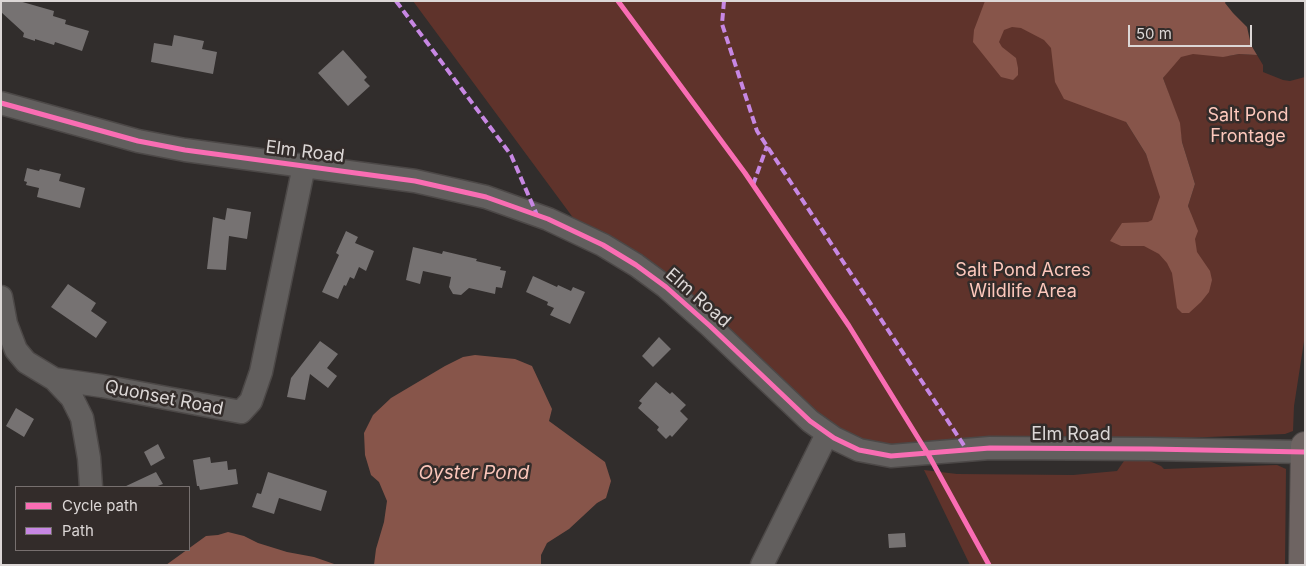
<!DOCTYPE html>
<style>
body{margin:0}
#map{position:relative;width:1306px;height:566px;overflow:hidden;background:#312d2c;font-family:Inter,sans-serif}
canvas{display:block}
.frame{position:absolute;inset:0;border:2px solid #dcd7d6;pointer-events:none}
.legend{position:absolute;left:15px;top:486px;width:175px;height:65px;box-sizing:border-box;background:#332c2a;border:1px solid #77706f;margin:0;padding:6px 9px;list-style:none;font-size:15px;color:#dcd7d6}
.legend li{display:flex;align-items:center;gap:10px;height:25px}
.legend b{width:25px;border:1px solid #77706f}
.scale{position:absolute;left:1128px;top:25px;width:124px;height:22px;box-sizing:border-box;border:2px solid #dcd7d6;border-top:0;padding-left:6px;font-size:15px;line-height:18px;white-space:nowrap;color:#dcd7d6;-webkit-text-stroke:4px #332c2a;paint-order:stroke}
</style>
<div id="map">
<canvas width="1306" height="566"></canvas>
<div class="frame"></div>
<ul class="legend">
<li><b style="height:6px;background:#f96db3"></b>Cycle path</li>
<li><b style="height:6px;background:#c787e3"></b>Path</li>
</ul>
<div class="scale">50 m</div>
</div>
<script>
const context = document.querySelector('canvas').getContext('2d');
context.lineJoin = 'round';
function fillPath(path, color) { context.fillStyle = color; context.fill(path, 'evenodd'); }
const shape = rows => new Path2D(rows.map(r => 'M' + r).join(''));
function stroke(path, color, width, dash) { context.strokeStyle = color; context.lineWidth = width; context.lineCap = dash ? 'butt' : 'round'; context.setLineDash(dash || []); context.stroke(path); }
function label(font, color, halo, rows, align = 'center') {
  context.font = font + ' Inter,sans-serif'; context.lineWidth = 5; context.setLineDash([]); context.textBaseline = 'middle'; context.strokeStyle = halo; context.fillStyle = color; for (const [text, x, y, turn = 0] of rows) {
    context.save(); context.translate(x, y); context.rotate((+turn || 0) * Math.PI / 180); context.textAlign = isNaN(turn) ? turn : align; if (halo) context.strokeText(text, 0, 0); context.fillText(text, 0, 0); context.restore();
  }
}
fillPath(shape([
 [413,1,1000,1,1043,38,1126,122,1146,154,1156,182,1191,214,1188,206,1195,184,1182,142,1179,123,1163,78,1183,51,1228,56,1239,54,1257,55,1263,65,1263,72,1283,80,1290,81,1305,77,1305,335,1294,406,1293,431,1285,434,1183,438,1102,445,903,454,827,428,698,299,638,255,574,219],
 [1138,456,1161,466,1164,469,1277,465,1286,469,1285,565,970,565,924,470,957,474,1073,475,1117,471,1124,461]
]), '#5f332b');
fillPath(shape([
 [985,1,1226,1,1225,3,1233,13,1247,27,1251,45,1257,55,1239,54,1223,57,1193,54,1181,57,1163,78,1180,123,1182,142,1195,184,1188,206,1198,231,1195,239,1197,252,1210,271,1212,280,1209,292,1201,302,1189,313,1182,313,1177,308,1172,273,1167,263,1159,254,1144,246,1121,246,1110,241,1122,223,1148,222,1152,220,1160,197,1146,154,1126,122,1064,99,1055,82,1051,48,1044,40,1021,28,1012,27,1004,30,999,42,1002,47,1016,58,1018,68,1018,75,1013,80,1001,77,973,42,974,30],
 [475,355,515,359,532,366,552,409,549,421,605,462,611,481,606,498,597,503,569,529,547,543,541,555,541,565,374,565,376,549,384,522,387,501,379,482,371,475,365,455,364,433,373,415,391,398,445,366,463,357],
 [228,532,244,536,258,543,287,552,314,557,337,565,166,565,206,536,218,535]
]), '#87554a');
fillPath(shape([
 [1,1,19,1,54,11,53,16,66,20,65,24,89,31,82,51,55,42,54,45,35,39,35,41,23,37,24,33,1,12],
 [174,35,204,41,202,49,217,52,213,74,151,62,154,43,172,46],
 [343,50,367,77,364,80,370,86,348,106,318,73],
 [27,168,39,171,40,169,61,174,59,181,85,188,80,208,37,197,39,188,26,185,27,182,24,181],
 [227,208,251,212,247,239,229,236,226,270,207,269,213,217,225,220],
 [346,231,358,237,355,243,374,251,366,271,359,267,354,279,350,277,346,286,344,285,338,299,322,292,339,255,336,253],
 [413,247,442,254,443,251,477,259,476,261,501,267,500,270,506,271,502,288,496,287,495,294,469,288,461,295,453,294,449,287,451,277,423,271,420,284,406,280],
 [533,276,557,287,558,285,571,291,573,287,585,292,570,324,550,315,554,308,547,305,548,302,526,292],
 [68,284,96,303,91,311,107,322,96,338,51,307],
 [659,337,671,349,653,367,642,356],
 [320,341,338,354,327,368,337,376,328,388,310,374,305,400,287,397,291,378],
 [656,382,670,394,672,392,686,405,680,411,688,419,672,437,670,435,666,439,657,430,659,427,638,408,642,403,639,401],
 [16,408,34,419,24,437,6,426],
 [158,444,165,458,151,466,144,452],
 [210,457,211,463,227,461,228,470,236,469,238,484,200,490,199,486,197,486,193,460],
 [156,472,163,484,155,487,124,487],
 [268,472,327,491,321,511,279,498,274,514,252,507,257,493,261,494],
 [905,533,906,547,889,548,888,534]
]), '#767272');
const minor = shape([
 [1,103,138,141,185,150,415,181,486,197,548,219,603,245,636,265,666,287,710,326,810,421,834,438,859,450,891,456,990,448,1151,449,1304,452],
 [1,297,6,324,16,350,26,362,54,379,102,386,241,412,251,401,261,372,304,166],
 [54,379,72,398,82,418,89,458,91,487],
 [762,565,827,434]
]);
const major = shape([
 [1303,565,1305,446]
]);
stroke(minor, '#4c4847', 25);
stroke(major, '#4c4847', 30);
stroke(minor, '#625f5e', 22);
stroke(major, '#6e6462', 28);
stroke(shape([
 [396,1,511,155,537,215],
 [724,1,722,24,757,131,967,450],
 [753,185,767,146]
]), '#c787e3', 4, [8, 4]);
stroke(shape([
 [618,1,745,173,849,326,928,454,989,565],
 [1,103,138,141,185,150,415,181,486,197,548,219,603,245,636,265,666,287,710,326,810,421,834,438,859,450,891,456,990,448,1151,449,1304,452]
]), '#f96db3', 5);
label('18px', '#fdc8bc', '#332c2a', [
 ["Salt Pond",1248,116],
 ["Frontage",1248,137],
 ["Salt Pond Acres",1023,271],
 ["Wildlife Area",1023,292]
]);
label('18px', '#dcd7d6', '#332c2a', [
 ["Elm Road",305,152,7],
 ["Elm Road",698,298,41],
 ["Quonset Road",164,398,11],
 ["Elm Road",1071,435]
]);
label('italic 19px', '#fac5b9', '#332c2a', [
 ["Oyster Pond",474,473]
]);
</script>
